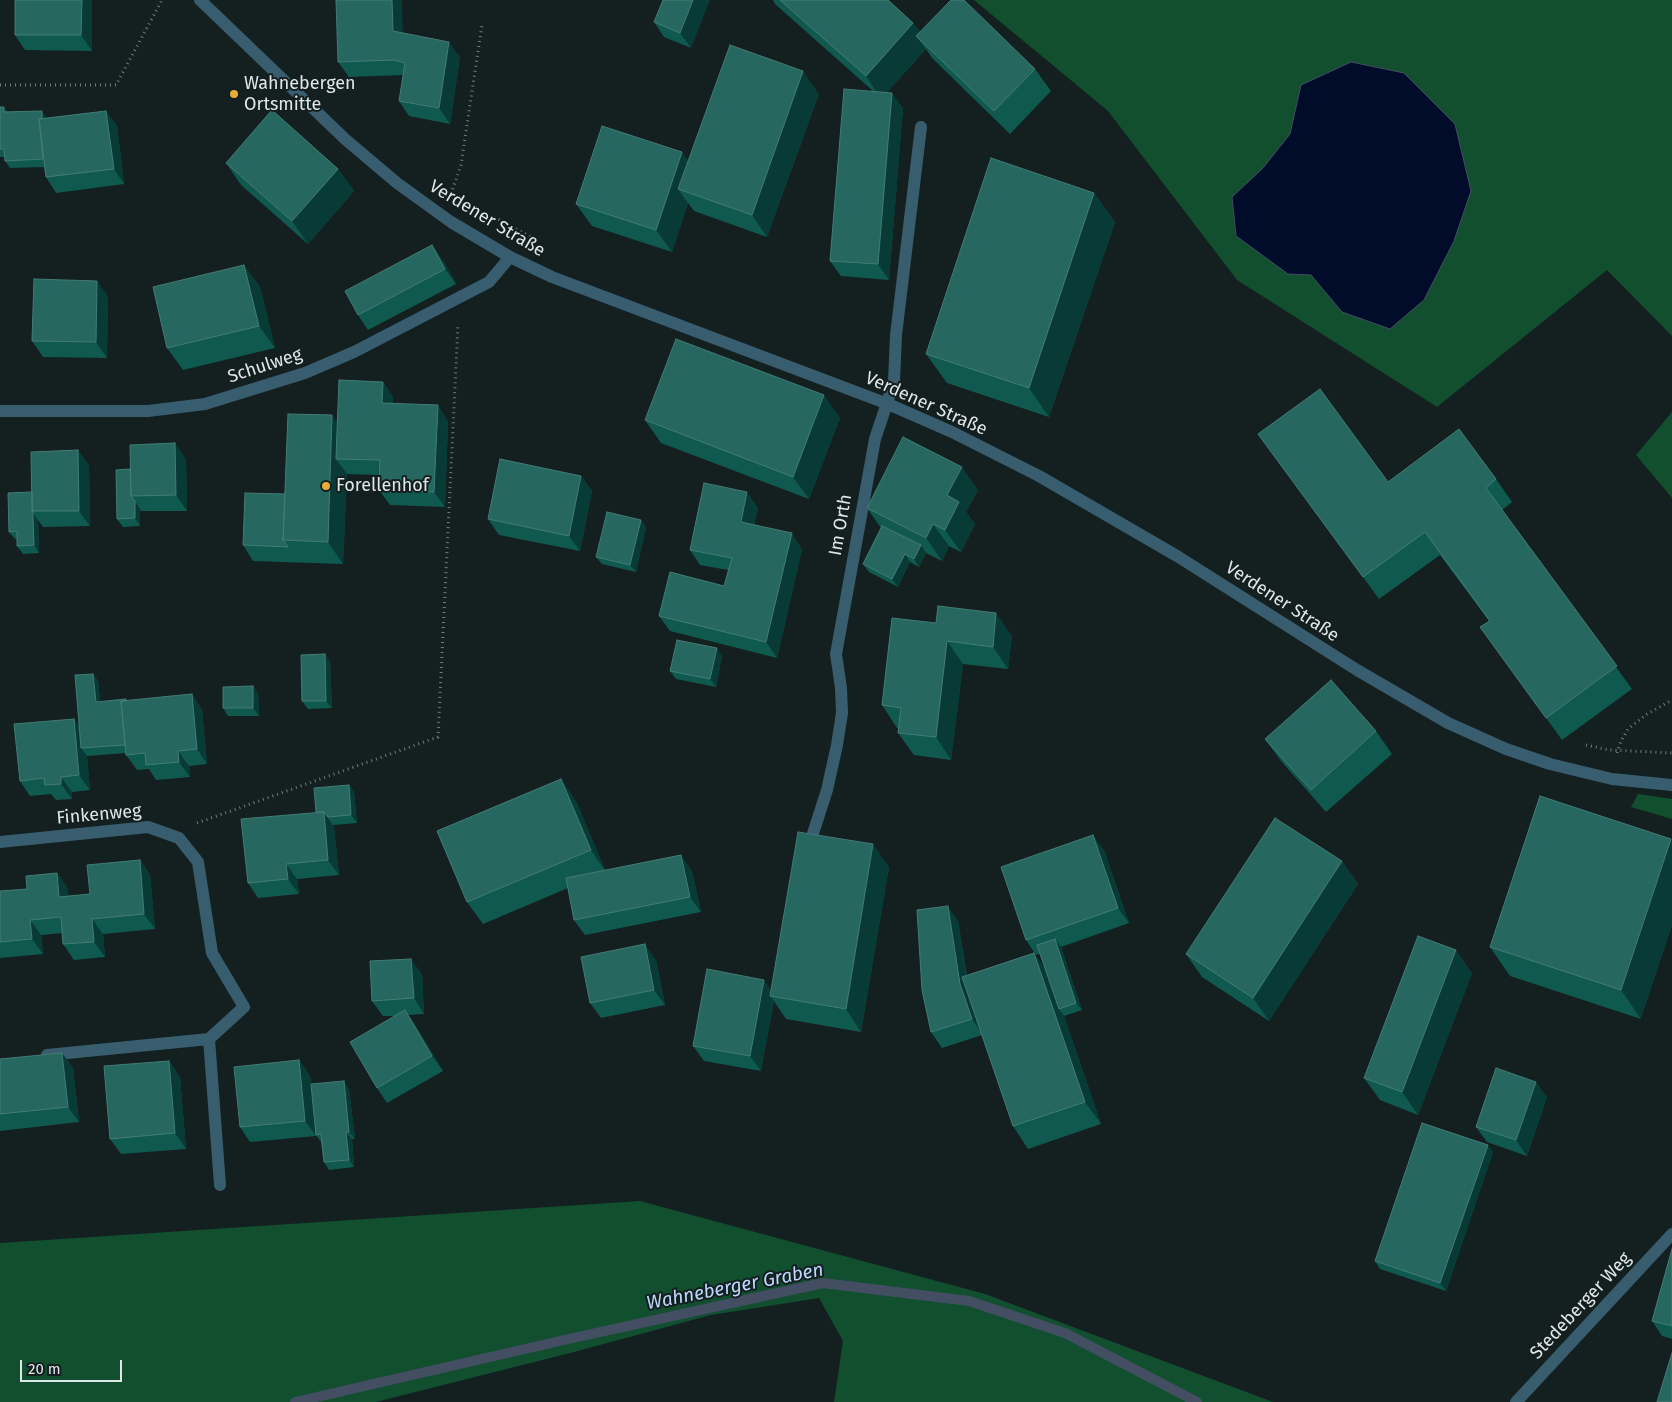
<!DOCTYPE html>
<meta charset="utf-8">
<style>
body{margin:0}
#map{position:relative;width:1672px;height:1402px;overflow:hidden;background:#141f20;font-family:"Fira Sans",sans-serif}
canvas{display:block}
.scale{position:absolute;left:20px;top:1360px;width:102px;height:22px;box-sizing:border-box;border:2px solid #dfe7e8;border-top:0;padding-left:6px;font-size:15px;line-height:18px;white-space:nowrap;color:#dfe7e8;-webkit-text-stroke:4px #141f20;paint-order:stroke}
</style>
<div id="map">
<canvas width="1672" height="1402"></canvas>
<div class="scale">20 m</div>
</div>
<script>
const context = document.querySelector('canvas').getContext('2d');
context.lineJoin = 'round';
function fillPath(path, color) { context.fillStyle = color; context.fill(path, 'evenodd'); }
const shape = rows => new Path2D(rows.map(r => 'M' + r).join(''));
function stroke(path, color, width, dash) { context.strokeStyle = color; context.lineWidth = width; context.lineCap = dash ? 'butt' : 'round'; context.setLineDash(dash || []); context.stroke(path); }
function label(font, color, halo, rows, align = 'center') {
  context.font = font + ' "Fira Sans",sans-serif'; context.lineWidth = 4; context.setLineDash([]); context.textBaseline = 'middle'; context.strokeStyle = halo; context.fillStyle = color; for (const [text, x, y, turn = 0] of rows) {
    context.save(); context.translate(x, y); context.rotate((+turn || 0) * Math.PI / 180); context.textAlign = isNaN(turn) ? turn : align; if (halo) context.strokeText(text, 0, 0); context.fillText(text, 0, 0); context.restore();
  }
}
fillPath(shape([
 [974,0,1672,0,1672,336,1607,270,1437,407,1237,280,1108,111],
 [1672,412,1672,498,1636,455],
 [1638,794,1672,799,1672,819,1631,807],
 [640,1201,985,1294,1273,1402,834,1402,843,1341,819,1298,711,1315,574,1352,376,1402,0,1402,0,1243]
]), '#114f2f');
const water = shape([
 [1351,62,1404,73,1455,124,1471,191,1454,241,1424,300,1390,329,1342,312,1311,275,1288,274,1236,236,1232,197,1263,168,1290,134,1301,85,1351,62]
]);
fillPath(water, '#000c2a');
stroke(water, '#434e63', 1);
stroke(shape([
 [295,1402,564,1340,823,1283,969,1301,1065,1333,1197,1402]
]), '#434e63', 10);
stroke(shape([
 [0,85,116,85,162,0],
 [451,194,461,165,482,25],
 [494,217,537,240],
 [1586,745,1609,750,1672,753],
 [1617,753,1621,741,1628,729,1647,714,1672,700],
 [197,823,438,737,458,325]
]), '#727b7c', 3, [1, 4]);
stroke(shape([
 [200,0,345,139,397,183,451,222,510,257,552,277,888,404,952,432,1039,476,1177,556,1357,670,1448,723,1506,749,1550,764,1612,779,1672,785],
 [0,411,148,411,205,404,305,373,354,352,489,282,510,257],
 [0,842,148,827,179,838,198,862,212,953,244,1007,209,1039,220,1185],
 [808,849,827,790,837,745,842,713,841,688,836,654,875,439,894,382,896,335,921,127],
 [47,1055,209,1039],
 [1516,1402,1672,1234]
]), '#385d6f', 12);
fillPath(shape([
 [15,0,92,0,92,51,25,50,15,35],
 [663,0,691,48,664,37,654,22],
 [773,0,888,0,913,23,920,32,1035,69,1051,91,1010,134,932,58,926,49,887,92,903,108,889,280,841,276,830,261,873,91,775,4],
 [403,33,460,57,450,124,409,116,399,101,403,75,349,77,338,62],
 [819,94,767,237,694,211,688,203,672,252,592,226,576,204,688,161],
 [0,107,4,107,7,112,47,118,106,111,117,126,124,184,56,193,46,177,44,167,10,168,5,161,5,157,0,157],
 [226,163,338,169,354,191,308,244,241,185],
 [1094,193,1115,222,1049,417,947,383,926,354],
 [443,260,456,284,368,330,358,315],
 [244,265,260,287,275,348,183,370,167,348],
 [108,296,107,358,43,357,32,341],
 [383,382,393,397,393,404,448,421,445,507,390,505,379,490,379,475,347,474,343,564,253,561,243,545,285,494,337,422],
 [840,418,809,499,661,443,645,420],
 [1258,434,1388,482,1496,479,1512,502,1502,510,1632,689,1562,740,1480,627,1489,621,1440,555,1379,599],
 [78,450,89,466,90,526,43,527,38,520,39,553,23,554,17,546,17,539,15,539,9,532,32,492],
 [186,459,187,511,141,511,140,509,140,526,123,527,117,519,130,469],
 [581,476,592,491,580,551,499,535,488,519],
 [978,490,966,512,975,524,961,552,949,546,942,561,926,553,919,567,910,562,898,587,869,572,863,564,881,528,867,508],
 [758,508,754,525,802,549,777,658,670,631,659,616,724,586,728,570,700,565,690,550],
 [641,520,646,527,636,572,602,564,596,557],
 [892,618,1012,636,1008,669,963,664,951,760,914,755,898,733,899,728,897,728,882,705],
 [325,654,330,662,332,708,308,709,302,701],
 [722,656,716,687,676,679,670,671],
 [93,674,98,681,100,702,126,699,127,701,192,694,202,710,207,764,189,766,190,777,156,780,149,769,137,770,126,755,126,753,87,756,90,790,72,792,72,799,56,800,51,794,30,796,20,781,74,719,79,726],
 [253,686,258,694,259,716,228,716,223,708],
 [1376,731,1392,754,1326,812,1281,761,1265,739],
 [349,785,354,792,357,823,333,825,334,827,339,875,297,879,299,894,258,898,248,883,316,812],
 [1540,796,1641,1019,1510,976,1490,947],
 [576,801,605,870,692,871,701,912,585,935,574,920,568,888,483,924,467,902],
 [1104,850,1129,923,1061,947,1082,1010,1064,1016,1101,1124,1028,1149,1013,1126,982,1035,942,1048,931,1032,958,921,967,976,1045,968,1040,954,1036,955,1026,940],
 [140,860,150,875,155,929,103,934,105,957,74,960,63,944,62,933,41,935,43,954,0,958,0,891,27,889,57,873,68,889,68,896,90,894],
 [1342,861,1358,884,1269,1021,1202,977,1186,954],
 [889,867,861,1032,786,1019,774,1001,761,1071,704,1061,693,1046,771,990],
 [656,960,665,1005,601,1018,590,1003],
 [1472,973,1418,1115,1380,1100,1364,1078],
 [422,974,424,1014,408,1015,416,1026,443,1071,387,1103,377,1088,396,1016,383,1016,372,1001],
 [62,1053,73,1068,79,1122,0,1131,0,1059],
 [299,1060,310,1076,311,1084,349,1089,355,1139,352,1139,354,1167,329,1170,324,1162,321,1142,316,1135,312,1092,316,1136,250,1142,240,1127],
 [169,1061,180,1077,186,1149,121,1154,110,1139],
 [1547,1097,1527,1156,1487,1142,1476,1127],
 [1493,1152,1446,1291,1380,1269,1375,1261],
 [1672,1249,1672,1339,1662,1336,1652,1321]
]), '#10594f');
fillPath(shape([
 [82,0,92,0,92,51,81,35],
 [392,0,402,0,403,46,393,31],
 [693,0,710,0,691,48,680,33],
 [913,23,929,45,916,36,926,49,881,99,866,76],
 [449,42,460,57,450,124,439,108],
 [803,71,819,94,767,237,752,215],
 [892,93,903,108,889,280,878,264],
 [42,111,47,118,44,159],
 [106,111,117,126,124,184,114,169],
 [682,152,698,175,678,189,688,203,672,252,656,230],
 [338,169,354,191,308,244,292,221],
 [1094,193,1115,222,1049,417,1029,388],
 [432,245,443,260,456,284,445,269],
 [244,265,260,287,275,348,259,326],
 [97,281,108,296,107,358,96,342],
 [383,382,393,397,393,419,382,403],
 [824,395,840,418,809,499,793,477],
 [438,405,448,421,445,507,434,492],
 [332,415,348,438,336,459,347,474,343,564,328,542],
 [175,443,186,459,187,511,176,495],
 [78,450,89,466,90,526,79,511],
 [962,467,978,490,966,512,975,524,961,552,945,530,947,495],
 [581,476,592,491,580,551,569,536],
 [747,492,758,508,752,537,741,522],
 [135,501,140,509,140,526,135,518],
 [32,512,38,520,39,553,34,545],
 [641,520,646,527,636,572,630,565],
 [933,524,949,546,942,561,926,538],
 [792,533,802,549,777,658,766,642],
 [921,545,926,553,919,567,914,559],
 [905,554,910,562,898,587,892,579],
 [996,613,1012,636,1008,669,993,647],
 [947,641,963,664,951,760,936,737],
 [717,648,722,656,716,687,710,679],
 [325,654,330,662,332,708,326,701],
 [93,674,98,681,101,710,96,702],
 [253,686,258,694,259,716,253,708],
 [192,694,202,710,207,764,197,749],
 [74,719,85,734,81,748,87,756,90,790,79,775],
 [178,751,189,766,190,777,179,762],
 [61,777,72,792,72,799,61,784],
 [561,779,576,801,606,872,591,850],
 [349,785,354,792,357,823,351,815],
 [324,812,334,827,339,875,328,860],
 [1093,835,1104,850,1129,923,1118,908],
 [1671,839,1672,841,1672,926,1641,1019,1621,990],
 [873,844,889,867,861,1032,846,1009],
 [681,855,692,871,701,912,690,897],
 [140,860,150,875,155,929,144,914],
 [1342,861,1358,884,1269,1021,1253,998],
 [286,864,297,879,299,894,288,879],
 [57,873,68,889,70,913,59,897],
 [948,906,958,921,970,999,983,1035,972,1019,960,984],
 [92,919,103,934,105,957,94,942],
 [30,920,41,935,43,954,32,939],
 [1055,939,1061,947,1082,1010,1076,1003],
 [645,944,656,960,665,1005,654,990],
 [1456,950,1472,973,1418,1115,1402,1092],
 [1034,953,1050,975,1059,1009,1064,1016,1101,1124,1085,1102],
 [411,959,422,974,424,1014,414,998],
 [764,980,775,995,770,996,774,1001,761,1071,750,1056],
 [405,1010,416,1026,443,1071,432,1056],
 [62,1053,73,1068,79,1122,68,1107],
 [299,1060,310,1076,316,1136,305,1121],
 [169,1061,180,1077,186,1149,175,1133],
 [344,1081,349,1089,355,1139,349,1132],
 [1536,1082,1547,1097,1527,1156,1516,1140],
 [346,1132,352,1139,354,1167,349,1160],
 [1488,1145,1493,1152,1446,1291,1440,1283]
]), '#083b36');
const building = shape([
 [15,0,82,0,81,35,15,35,15,0],
 [336,0,392,0,393,31,449,42,439,108,399,101,405,63,394,60,338,62,336,0],
 [663,0,693,0,680,33,654,22,663,0],
 [780,0,888,0,913,23,866,76,780,0],
 [951,0,964,0,1035,69,994,111,916,36,951,0],
 [730,45,803,71,752,215,678,189,730,45],
 [844,89,892,93,878,264,830,261,844,89],
 [0,107,4,107,3,112,42,111,42,119,39,119,43,159,5,161,4,149,0,149,0,107],
 [272,110,338,169,292,221,226,163,272,110],
 [106,111,114,169,46,177,39,119,106,111],
 [602,126,682,152,656,230,576,204,602,126],
 [991,158,1094,193,1029,388,926,354,991,158],
 [432,245,445,269,358,315,345,291,432,245],
 [244,265,259,326,167,348,153,287,244,265],
 [34,279,97,281,96,342,32,341,34,279],
 [676,339,824,395,793,477,645,420,676,339],
 [339,380,383,382,382,403,438,405,434,492,379,490,380,460,336,459,339,380],
 [1320,389,1388,482,1459,429,1496,479,1486,488,1617,666,1546,718,1480,627,1490,621,1425,532,1363,577,1258,434,1320,389],
 [288,414,332,415,328,542,283,540,288,414],
 [903,437,962,467,947,495,959,502,945,530,933,524,926,538,867,508,903,437],
 [175,443,176,495,131,496,130,445,175,443],
 [78,450,79,511,32,511,31,452,78,450],
 [500,459,581,476,569,536,488,519,500,459],
 [130,469,131,496,135,501,135,518,117,519,116,470,130,469],
 [704,483,747,492,741,522,792,533,766,642,659,616,670,572,724,586,732,558,690,550,704,483],
 [32,492,34,545,17,546,17,531,9,532,8,493,32,492],
 [245,493,285,494,283,540,288,547,243,545,245,493],
 [607,512,641,520,630,565,596,557,607,512],
 [882,526,921,545,914,559,905,554,892,579,863,564,882,526],
 [938,606,996,613,993,647,947,641,936,737,898,733,901,708,882,705,892,618,936,623,938,606],
 [677,640,717,648,710,679,670,671,677,640],
 [325,654,326,701,302,701,301,655,325,654],
 [93,674,96,702,126,699,126,701,121,701,125,745,81,748,75,675,93,674],
 [1331,680,1376,731,1311,790,1265,739,1331,680],
 [253,686,253,708,223,708,223,687,253,686],
 [192,694,197,749,178,751,179,762,146,765,145,753,126,755,121,701,192,694],
 [74,719,79,775,61,777,61,784,45,785,44,778,20,781,14,724,74,719],
 [561,779,591,850,467,902,437,831,561,779],
 [349,785,351,815,328,817,324,812,316,812,314,788,349,785],
 [1540,796,1671,839,1621,990,1490,947,1540,796],
 [324,812,328,860,286,864,288,879,248,883,241,819,324,812],
 [1275,818,1342,861,1253,998,1186,954,1275,818],
 [798,832,873,844,846,1009,770,996,798,832],
 [1093,835,1118,908,1026,940,1001,867,1093,835],
 [681,855,690,897,574,920,566,878,681,855],
 [140,860,144,914,92,919,94,942,63,944,61,917,30,920,32,939,0,942,0,891,27,889,26,876,57,873,59,897,90,894,87,865,140,860],
 [948,906,960,984,972,1019,931,1032,922,990,917,910,948,906],
 [1418,936,1456,950,1402,1092,1364,1078,1418,936],
 [1055,939,1076,1003,1059,1009,1037,945,1055,939],
 [645,944,654,990,590,1003,581,957,645,944],
 [1034,953,1085,1102,1013,1126,962,977,1034,953],
 [411,959,414,998,372,1001,370,961,411,959],
 [707,969,764,980,750,1056,693,1046,707,969],
 [405,1010,432,1056,377,1088,350,1042,405,1010],
 [62,1053,68,1107,0,1114,0,1059,62,1053],
 [299,1060,305,1121,240,1127,234,1067,299,1060],
 [169,1061,175,1133,110,1139,104,1066,169,1061],
 [1496,1068,1536,1082,1516,1140,1476,1127,1496,1068],
 [344,1081,349,1132,346,1132,349,1160,324,1162,321,1134,316,1135,311,1084,344,1081],
 [1422,1123,1488,1145,1440,1283,1375,1261,1422,1123],
 [1672,1249,1672,1326,1652,1321,1672,1249],
 [1672,1353,1672,1402,1657,1402,1672,1353]
]);
fillPath(building, '#266860');
stroke(building, '#437c75', 1);
for (const [x, y, r, color] of [
 [234,94,5,"#e7ac37"],
 [326,486,5,"#e7ac37"]
]) { const dot = new Path2D(); dot.arc(x, y, r, 0, 2 * Math.PI); context.fillStyle = color; context.fill(dot); stroke(dot, '#141f20', 2); }
label('18px', '#dfe7e8', '#141f20', [
 ["Wahnebergen",244,84],
 ["Ortsmitte",244,105],
 ["Forellenhof",336,486]
], 'left');
label('18px', '#dfe7e8', '#141f20', [
 ["Verdener Straße",487,219,31],
 ["Schulweg",265,366,-18],
 ["Verdener Straße",926,404,24],
 ["Im Orth",841,525,-80],
 ["Verdener Straße",1282,602,33],
 ["Finkenweg",99,815,-5],
 ["Stedeberger Weg",1581,1306,-47]
]);
label('italic 19px', '#bdd8fc', '#141f20', [
 ["Wahneberger Graben",735,1287,-11]
]);
</script>
